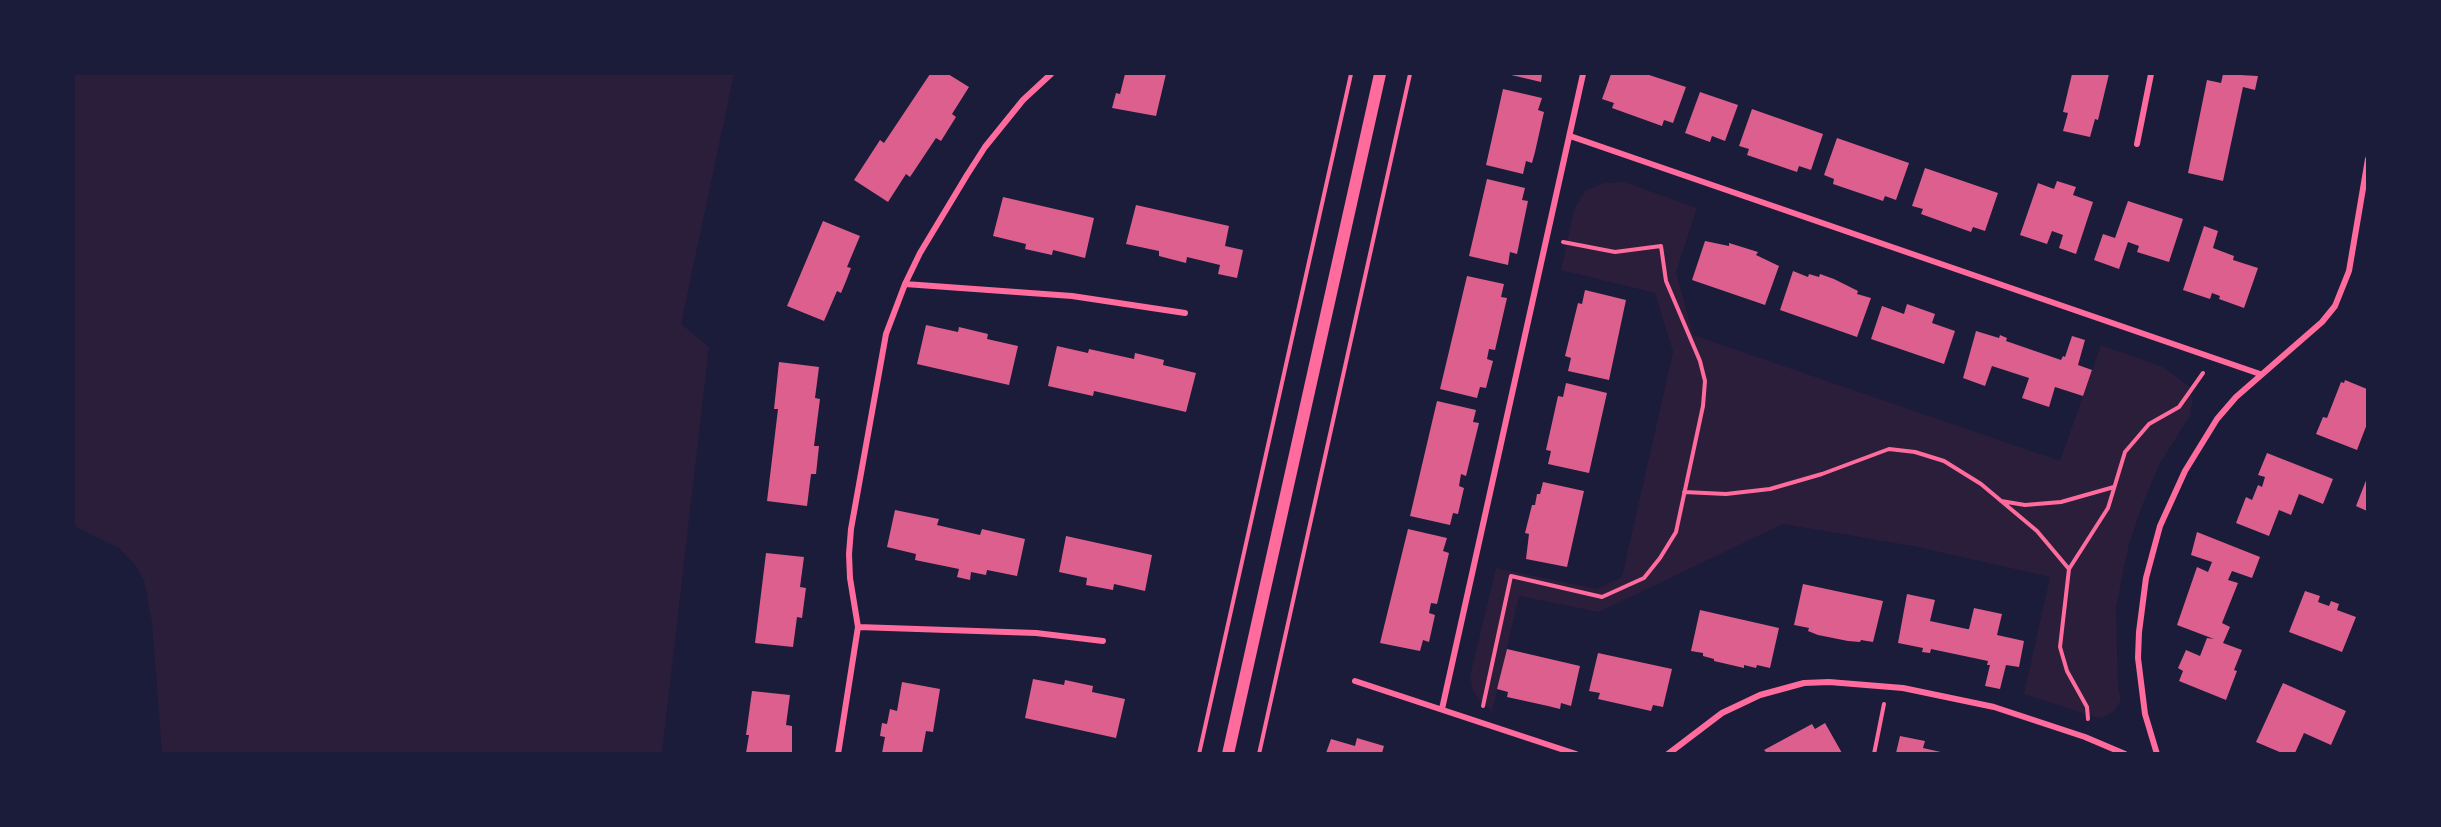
<!DOCTYPE html>
<style>
body{margin:0}
#map{position:relative;width:2441px;height:827px;overflow:hidden;background:#1b1b3a;font-family:"Fira Sans",sans-serif}
canvas{display:block}
.frame{position:absolute;inset:0;border:75px solid #1b1b3a;pointer-events:none}
</style>
<div id="map">
<canvas width="2441" height="827"></canvas>
<div class="frame"></div>
</div>
<script>
const context = document.querySelector('canvas').getContext('2d');
context.lineJoin = 'round';
function fillPath(path, color) { context.fillStyle = color; context.fill(path, 'evenodd'); }
const shape = rows => new Path2D(rows.map(r => 'M' + r).join(''));
function stroke(path, color, width, dash) { context.strokeStyle = color; context.lineWidth = width; context.lineCap = dash ? 'butt' : 'round'; context.setLineDash(dash || []); context.stroke(path); }
fillPath(shape([
 [74,74,734,74,681,324,709,347,662,753,162,753,152,622,144,580,135,565,119,548,74,526],
 [1624,182,1697,208,1676,272,1693,335,2060,461,2101,345,2163,367,2190,387,2192,402,2190,416,2160,463,2142,506,2129,544,2116,608,2118,687,2121,700,2114,711,2106,716,2098,718,2024,694,2050,577,1918,547,1783,524,1599,612,1519,596,1492,711,1480,701,1473,691,1470,676,1496,568,1597,589,1622,577,1673,352,1655,293,1561,270,1574,210,1585,191,1604,183]
]), '#2a1e3b');
fillPath(shape([
 [930,74,948,74,969,87,952,114,956,117,941,141,936,138,910,177,906,174,888,202,854,180,880,140,884,143],
 [1125,74,1166,74,1156,116,1112,108,1116,93,1120,94],
 [1507,74,1542,74,1541,82],
 [1611,74,1646,74,1686,87,1673,123,1664,120,1662,126,1612,108,1614,103,1602,99],
 [2072,74,2109,74,2098,120,2095,119,2090,137,2063,131,2068,113,2063,112],
 [2223,74,2258,76,2255,90,2243,87,2223,181,2188,173,2207,80,2221,83],
 [1503,89,1542,98,1538,110,1544,112,1535,152,1532,163,1526,161,1523,174,1486,165],
 [1700,92,1738,105,1725,141,1712,136,1710,142,1685,133],
 [1752,109,1823,134,1811,170,1799,166,1797,172,1747,155,1749,149,1739,146],
 [1837,138,1909,163,1896,200,1885,196,1883,201,1833,184,1834,179,1824,175],
 [1925,168,1998,193,1985,231,1973,227,1971,232,1921,214,1923,209,1912,206],
 [1487,179,1525,188,1522,200,1528,201,1517,254,1510,252,1508,265,1469,256],
 [2057,181,2076,187,2073,195,2093,202,2076,254,2059,248,2063,235,2052,231,2047,244,2020,235,2038,183,2054,189],
 [1003,197,1094,218,1085,258,1053,250,1052,255,1025,249,1026,244,993,236],
 [2128,201,2183,219,2169,262,2137,252,2139,246,2128,242,2119,269,2094,260,2103,234,2115,238],
 [1136,205,1229,226,1225,246,1243,250,1237,278,1218,274,1220,265,1187,257,1186,263,1159,256,1159,251,1126,244],
 [823,221,860,236,847,267,851,268,846,281,841,293,837,291,824,321,787,306],
 [2204,226,2218,231,2213,248,2234,256,2233,260,2258,268,2244,308,2219,299,2220,296,2212,293,2210,299,2183,290],
 [1705,241,1729,246,1729,243,1758,252,1756,255,1779,266,1765,305,1692,280],
 [1793,271,1808,277,1809,274,1819,277,1820,274,1834,279,1858,291,1857,294,1871,298,1857,337,1780,310],
 [1467,276,1504,284,1501,297,1507,298,1495,350,1489,349,1487,359,1493,361,1486,388,1480,387,1477,398,1440,389],
 [1585,290,1626,300,1609,380,1568,371,1571,358,1565,356,1578,303,1582,304],
 [1907,304,1935,314,1932,323,1955,331,1944,364,1871,339,1882,306,1904,314],
 [926,325,958,332,959,327,988,334,987,339,1018,346,1009,385,917,364],
 [1976,331,1999,338,2000,335,2007,338,2006,341,2061,360,2063,356,2065,357,2072,336,2085,340,2078,365,2092,370,2083,396,2055,387,2049,407,2022,398,2029,378,1992,366,1985,386,1963,378],
 [1057,346,1088,353,1089,349,1134,359,1135,353,1164,360,1163,365,1196,373,1186,412,1094,391,1093,396,1048,386],
 [779,362,819,367,815,398,820,399,814,446,819,446,816,474,811,474,807,506,767,501,778,409,774,409],
 [2345,380,2367,389,2367,424,2357,450,2316,434,2323,417,2327,418,2341,382,2344,383],
 [1566,383,1607,393,1589,473,1548,464,1551,451,1546,450,1558,396,1563,397],
 [1437,401,1476,410,1473,422,1479,423,1466,476,1461,474,1459,486,1464,488,1458,514,1453,513,1450,525,1410,516],
 [2267,453,2333,479,2323,504,2299,494,2291,515,2279,510,2269,536,2236,523,2246,497,2252,500,2258,485,2262,487,2265,477,2258,475],
 [2367,478,2367,511,2356,506],
 [1543,482,1584,491,1567,567,1526,559,1529,534,1525,533,1532,505,1535,505,1537,494,1540,494],
 [895,510,939,519,937,525,980,535,982,529,1025,539,1017,576,987,570,986,575,971,572,970,580,957,577,959,569,915,560,916,554,887,547],
 [1408,529,1447,538,1443,551,1449,553,1437,604,1431,603,1429,613,1435,615,1429,642,1423,640,1420,651,1380,643],
 [2197,532,2260,557,2252,578,2232,571,2228,580,2238,583,2222,623,2230,627,2223,643,2242,650,2234,670,2237,671,2226,700,2179,681,2183,671,2178,668,2186,650,2200,656,2207,638,2214,639,2177,625,2197,567,2208,572,2212,562,2191,555],
 [1066,536,1152,555,1145,591,1114,584,1113,590,1086,585,1087,578,1059,572],
 [766,553,804,557,800,587,806,588,802,618,797,617,793,647,755,643],
 [1803,584,1883,601,1873,642,1861,640,1860,642,1848,641,1818,635,1808,631,1809,628,1794,625],
 [2305,591,2320,596,2318,602,2329,606,2331,601,2339,604,2337,610,2356,617,2342,652,2289,632],
 [1907,594,1935,600,1930,621,1967,629,1969,629,1974,608,2002,614,1997,635,2024,641,2019,667,2006,665,2000,689,1985,686,1990,665,1987,665,1988,661,1931,649,1930,653,1922,652,1923,648,1898,643],
 [1700,610,1779,628,1770,668,1757,665,1756,668,1744,665,1744,668,1714,661,1714,659,1703,656,1703,653,1691,651],
 [1507,649,1580,666,1571,706,1561,703,1560,709,1548,706,1507,697,1508,692,1497,689],
 [1598,653,1672,669,1663,707,1653,705,1651,711,1598,699,1600,693,1589,691],
 [1033,679,1064,685,1065,680,1093,686,1092,692,1125,699,1116,738,1025,718],
 [902,682,940,689,933,732,926,731,922,753,882,753,885,737,880,736,882,723,887,724,890,709,897,711],
 [2283,683,2346,711,2331,745,2304,733,2295,753,2282,753,2256,742],
 [752,691,790,695,786,725,792,726,792,753,746,753,749,735,746,735],
 [1825,723,1842,753,1767,753,1764,750,1812,724,1815,729],
 [1900,736,1925,741,1923,748,1945,753,1896,753],
 [1357,738,1384,746,1382,753,1326,753,1331,739,1355,746]
]), '#dd5f8e');
stroke(shape([
 [1684,492,1726,494,1770,489,1822,474,1889,449,1915,452,1944,461,1981,484,2037,531,2069,569],
 [2001,501,2025,505,2061,502,2114,487],
 [1483,706,1511,576,1602,597,1644,578,1660,558,1676,532,1703,406,1705,381,1700,361,1666,281,1661,246,1615,252,1563,242],
 [2088,719,2087,707,2067,671,2060,647,2069,569,2108,508,2125,452,2149,424,2179,407,2203,373],
 [1199,754,1351,74],
 [1259,754,1410,74],
 [1874,754,1884,704]
]), '#ff6b9d', 4);
stroke(shape([
 [1570,136,2260,374],
 [2137,144,2151,74],
 [905,284,1072,296,1185,313],
 [858,627,1036,633,1103,641],
 [1355,681,1576,754],
 [1442,709,1583,74],
 [838,754,858,627,850,578,849,554,851,529,886,334,905,284,920,253,967,175,985,147,1023,100,1051,74],
 [1668,754,1722,713,1760,695,1804,683,1829,682,1903,688,1994,707,2085,737,2125,754],
 [2157,754,2145,714,2138,658,2139,632,2146,578,2160,526,2185,471,2217,419,2236,397,2322,322,2335,306,2349,271,2368,159]
]), '#ff6b9d', 6);
stroke(shape([
 [1228,754,1380,74]
]), '#ff6b9d', 12);
</script>
